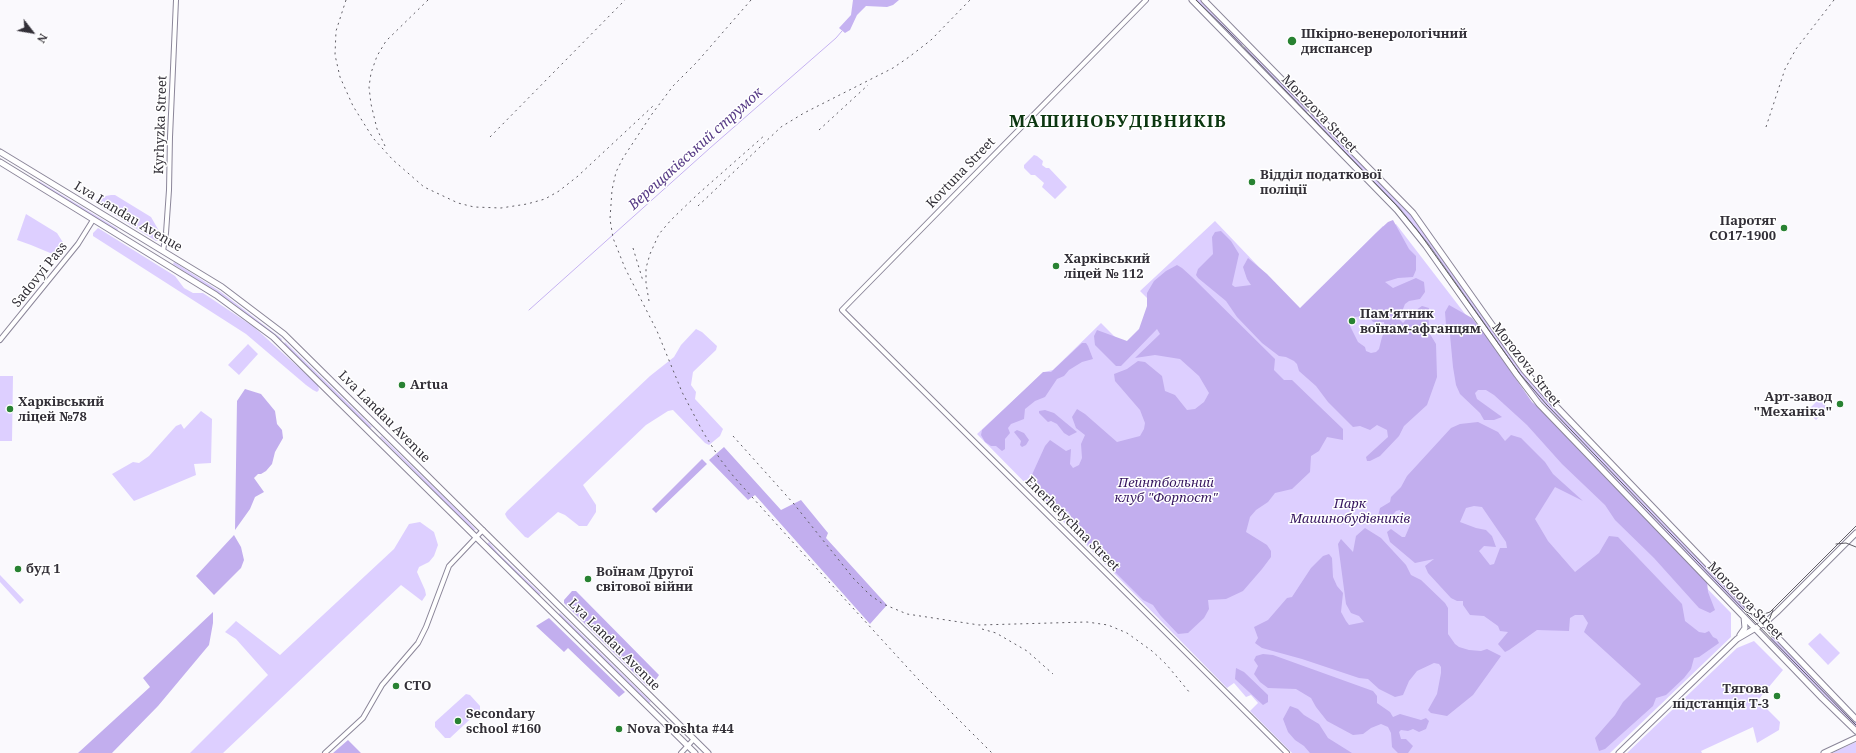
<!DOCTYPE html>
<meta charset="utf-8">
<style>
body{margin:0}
#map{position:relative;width:1856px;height:753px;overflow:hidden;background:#faf9fd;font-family:"Noto Serif",serif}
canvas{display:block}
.north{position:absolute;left:12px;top:12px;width:40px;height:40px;-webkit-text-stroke:3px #fff;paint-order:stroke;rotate:121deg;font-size:11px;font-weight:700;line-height:16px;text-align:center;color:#322f37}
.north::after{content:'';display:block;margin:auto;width:14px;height:18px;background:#322f37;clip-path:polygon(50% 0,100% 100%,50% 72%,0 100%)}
</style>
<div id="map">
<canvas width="1856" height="753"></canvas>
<div class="north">N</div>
</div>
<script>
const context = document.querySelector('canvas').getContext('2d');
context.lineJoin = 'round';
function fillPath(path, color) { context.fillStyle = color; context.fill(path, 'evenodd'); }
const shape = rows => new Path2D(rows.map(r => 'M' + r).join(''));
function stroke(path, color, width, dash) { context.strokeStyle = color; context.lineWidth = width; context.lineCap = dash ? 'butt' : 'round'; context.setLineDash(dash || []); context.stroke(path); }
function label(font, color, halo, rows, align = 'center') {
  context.font = font + ' "Noto Serif",serif'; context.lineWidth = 3; context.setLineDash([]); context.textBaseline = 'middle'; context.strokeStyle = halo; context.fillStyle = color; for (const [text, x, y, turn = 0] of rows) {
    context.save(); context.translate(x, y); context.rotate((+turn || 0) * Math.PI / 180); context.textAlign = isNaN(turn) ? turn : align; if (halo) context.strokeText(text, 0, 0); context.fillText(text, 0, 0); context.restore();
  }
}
fillPath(shape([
 [1194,0,1203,0,1244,43,1240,47],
 [1247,45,1309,110,1305,114,1242,49],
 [1312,113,1412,215,1522,369,1746,607,1742,611,1539,399,1517,372,1417,231,1308,117],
 [1034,155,1037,156,1043,161,1042,165,1046,168,1049,168,1067,187,1055,199,1042,187,1044,183,1035,175,1031,175,1024,168,1024,165],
 [39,181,118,229,117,231,38,183],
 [111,195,115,195,151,217,162,236,161,240,156,241,95,203,95,200,100,197],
 [26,214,57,233,64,244,55,255,31,245,17,240],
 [1215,221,1300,310,1383,226,1387,230,1396,224,1472,323,1512,379,1557,434,1731,613,1731,637,1610,753,1292,753,1250,711,1258,703,1251,695,1246,697,1234,683,1227,688,977,434,1044,372,1053,370,1101,323,1123,345,1159,310,1140,291],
 [98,228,175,276,184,288,193,293,203,293,254,327,318,385,319,390,317,392,313,390,306,385,246,334,93,236,93,233],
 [174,262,221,292,282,339,281,341,234,304,173,264],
 [696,329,702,332,717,346,716,350,693,372,691,385,696,392,695,399,723,429,720,436,709,445,705,443,673,410,668,411,646,425,583,485,596,505,596,512,587,526,579,526,565,515,558,512,528,538,525,537,507,518,505,514,507,511,650,376,674,357,681,345],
 [285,342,363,418,372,427,370,428,284,344],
 [248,344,258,354,239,375,228,365],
 [0,376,13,376,12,441,0,441],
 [1819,399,1828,408,1816,420,1807,411],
 [201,411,212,419,211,463,194,464,196,475,134,501,112,474,133,462,139,463,149,456,176,426,181,424,184,429],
 [381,436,466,519,476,530,473,530,380,437],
 [420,522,434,532,438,545,434,556,429,562,419,567,417,572,425,590,426,595,422,601,401,585,223,753,190,753,268,675,236,639,225,632,236,621,280,655,394,549,409,524],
 [489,542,498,553,541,594,539,595,487,544],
 [0,575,24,600,20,604,0,582],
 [560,613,618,670,651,702,649,703,580,636,558,615],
 [1820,633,1840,653,1828,665,1808,644],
 [1774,636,1856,721,1856,727,1855,728,1769,640],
 [1754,641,1783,670,1758,700,1780,722,1779,730,1757,743,1753,727,1701,751,1702,753,1627,753,1737,648],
 [466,694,470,695,480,706,480,710,450,738,445,738,435,727,435,722],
 [1856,742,1856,753,1833,753,1834,752]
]), '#ddcfff');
fillPath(shape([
 [1393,220,1409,249,1416,256,1416,270,1413,277,1398,278,1385,282,1393,288,1416,278,1424,282,1425,292,1420,299,1409,301,1405,304,1399,319,1403,323,1413,312,1422,306,1429,308,1428,315,1430,334,1436,344,1437,377,1427,405,1404,426,1399,436,1380,456,1370,461,1367,461,1366,457,1388,437,1387,430,1377,425,1370,430,1360,426,1353,427,1328,402,1316,386,1299,371,1297,364,1294,361,1286,357,1279,356,1262,343,1237,317,1226,301,1198,278,1196,275,1198,269,1213,254,1212,237,1215,232,1221,231,1231,241,1239,254,1232,285,1235,287,1251,285,1247,279,1243,267,1248,258,1267,274,1300,308,1376,233,1388,222],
 [1366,308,1370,318,1373,322,1384,322,1385,331,1382,337,1379,349,1376,352,1371,353,1366,351,1365,347,1358,342,1350,326,1351,320,1355,317,1364,316],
 [1177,265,1182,268,1192,277,1275,359,1274,370,1284,380,1292,380,1343,429,1343,440,1327,437,1319,451,1311,456,1310,472,1292,489,1275,493,1268,502,1256,510,1250,517,1246,532,1267,545,1271,551,1271,557,1262,569,1243,591,1226,599,1208,600,1209,609,1204,618,1188,633,1178,634,1160,615,1153,605,1143,600,1077,534,1071,527,1071,517,1068,511,1061,513,1045,502,1030,485,1030,479,1045,446,1050,440,1066,451,1071,449,1070,464,1073,468,1079,465,1082,458,1081,444,1085,435,1076,428,1072,417,1077,409,1085,414,1117,442,1140,436,1144,429,1145,423,1140,410,1115,381,1114,374,1127,369,1138,361,1145,362,1162,376,1165,391,1175,395,1187,410,1195,409,1204,402,1209,393,1199,376,1180,359,1155,355,1135,358,1160,334,1157,329,1121,366,1116,366,1095,345,1094,336,1097,330,1127,341,1139,329,1147,306,1147,293,1154,281,1166,271],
 [1449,305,1472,318,1484,333,1532,402,1542,410,1707,581,1708,592,1715,610,1710,613,1699,608,1654,558,1615,520,1605,505,1562,464,1527,425,1494,395,1486,390,1478,390,1475,393,1477,399,1502,417,1494,420,1484,420,1480,413,1460,394,1456,385,1453,367,1450,335,1446,325,1445,312],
 [1082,343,1086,343,1088,346,1093,359,1082,362,1069,370,1064,376,1057,379,1045,397,1035,401,1025,409,1024,419,1011,424,1008,428,1010,433,1005,439,1005,449,1002,451,996,446,991,446,985,442,981,435,982,430,1043,372,1051,372],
 [245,389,261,394,275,411,277,424,282,430,283,438,275,452,272,464,266,471,261,474,258,474,254,478,264,492,255,497,250,509,235,530,237,401],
 [1045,410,1054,413,1077,432,1069,436,1064,433,1057,424,1051,421,1048,422,1039,413,1039,411],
 [1478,422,1498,432,1505,441,1511,435,1521,438,1545,462,1553,474,1583,501,1555,487,1535,519,1548,541,1575,572,1599,553,1609,536,1618,537,1682,604,1685,621,1699,632,1705,633,1709,631,1713,637,1717,639,1719,643,1699,657,1694,658,1691,669,1684,678,1666,695,1656,698,1653,706,1605,749,1599,751,1595,738,1615,715,1623,702,1641,684,1584,632,1588,623,1583,615,1575,615,1570,618,1569,631,1537,630,1509,650,1505,652,1498,644,1508,632,1500,631,1498,626,1484,616,1470,615,1463,605,1463,601,1457,601,1451,598,1428,573,1425,566,1434,559,1415,563,1390,542,1387,532,1391,529,1402,537,1405,537,1411,523,1402,516,1400,510,1396,511,1387,521,1380,521,1378,516,1380,508,1390,502,1391,497,1401,487,1407,476,1451,428,1460,424],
 [1474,506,1482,507,1506,542,1507,548,1500,548,1494,564,1490,565,1479,551,1484,546,1496,547,1492,536,1486,530,1476,528,1460,522,1466,508],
 [1017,430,1024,433,1029,440,1026,445,1022,447,1020,445,1021,441,1014,432],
 [724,447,781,510,801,500,828,533,826,538,887,605,870,624,755,495,748,500,709,460],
 [702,459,707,464,656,513,652,509],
 [1365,528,1381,538,1406,565,1411,575,1421,580,1445,603,1448,608,1448,634,1455,644,1459,647,1469,650,1481,651,1487,649,1501,656,1473,695,1447,716,1431,713,1428,710,1437,694,1441,673,1441,667,1439,664,1434,663,1417,671,1409,681,1403,695,1395,697,1379,689,1368,679,1359,678,1302,659,1262,648,1255,643,1258,638,1254,627,1268,620,1287,598,1292,597,1311,568,1323,556,1329,554,1332,558,1333,577,1337,586,1343,593,1341,612,1346,621,1349,625,1364,622,1359,616,1351,613,1346,604,1338,544,1341,539,1353,552,1356,536],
 [234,535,241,547,244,560,241,568,214,595,196,576],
 [572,591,576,591,659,675,657,678,650,686,647,686,564,603,564,600],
 [213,612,213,623,209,645,158,706,112,753,78,753,150,687,143,678],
 [549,618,625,692,619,697,568,648,564,652,536,626],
 [1263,654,1273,655,1373,691,1377,696,1377,703,1390,712,1393,717,1400,714,1421,720,1426,718,1429,721,1426,729,1419,732,1413,729,1408,731,1401,730,1399,732,1401,739,1406,739,1413,746,1408,753,1398,753,1392,747,1391,733,1388,727,1381,724,1371,728,1363,734,1353,735,1327,721,1316,707,1311,698,1296,689,1268,688,1260,682,1254,674,1258,666,1254,660,1256,656],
 [1236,668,1244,672,1268,695,1268,702,1263,705,1235,679],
 [1290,706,1298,709,1304,715,1319,724,1328,738,1352,753,1310,753,1304,746,1295,740,1288,732,1283,719],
 [348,740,361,753,333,753]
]), '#c2aeee');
fillPath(shape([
 [853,0,899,0,893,5,887,7,866,6,857,15,850,30,845,33,839,28,851,15]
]), '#c5b2f1');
stroke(shape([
 [529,310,710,148,836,38,842,31]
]), '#c5b2f1', 1);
const minor = shape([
 [1146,0,842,310,1287,753],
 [163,251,166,233,169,190,170,137,176,0],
 [0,340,78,244,93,220],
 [325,753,363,718,382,685,418,643,426,627,449,566,483,530],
 [681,753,694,739]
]);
const major = shape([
 [1192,0,1397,210,1426,246,1517,375,1539,404,1822,698,1856,731],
 [1204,0,1413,213,1524,370,1553,403,1856,719],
 [0,152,222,287,284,334,708,753],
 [0,162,216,295,273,337,695,753],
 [1740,635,1745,628,1744,617],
 [1619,753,1737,639,1766,622,1777,612,1856,533],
 [1824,753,1856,738]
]);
stroke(minor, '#8b8699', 6);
stroke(major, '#8b8699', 7);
stroke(minor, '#fff', 4);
stroke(major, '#fff', 5);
stroke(shape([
 [1196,0,1228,31,1396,205,1418,231,1520,374,1547,405,1746,612,1758,616,1770,612,1856,526],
 [1836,544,1846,543,1856,547],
 [1747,614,1856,725],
 [1772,637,1768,623,1773,610]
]), '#5f5d64', 1);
stroke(shape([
 [346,0,336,31,335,55,340,77,353,106,373,138,393,160,424,187,458,203,474,207,501,208,527,204,545,199,559,191,578,176,653,106],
 [751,0,697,62,673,86,652,114,623,158,616,172,612,190,610,219,613,238,625,268,657,331,682,392,703,432,720,459,734,477,808,559,917,678,992,753],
 [1766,127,1785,69,1796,49,1834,0],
 [819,130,868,85],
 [490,137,625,0],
 [385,146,377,129,371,104,369,87,371,73,377,56,386,41,428,0],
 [698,206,781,127,804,113,893,68,909,57,931,40,970,0],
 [633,248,643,281],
 [649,301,646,283,646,268,650,254,659,234,671,220,698,194,765,135],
 [733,436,794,504,854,579,870,595,883,604,907,614,979,625,1087,622,1108,625,1127,633,1152,651,1166,664,1190,693],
 [982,629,996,633,1027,651,1053,674]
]), '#5f5d64', 1, [2, 4]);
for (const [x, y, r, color] of [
 [1292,41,5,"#288232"],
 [1252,182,4,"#288232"],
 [1784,228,4,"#288232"],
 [1056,266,4,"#288232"],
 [1352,321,4,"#288232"],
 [402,385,4,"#288232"],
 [1840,404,4,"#288232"],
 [10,409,4,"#288232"],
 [18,569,4,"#288232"],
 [588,579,4,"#288232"],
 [396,686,4,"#288232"],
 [1777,696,4,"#288232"],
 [458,721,4,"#288232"],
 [619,729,4,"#288232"]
]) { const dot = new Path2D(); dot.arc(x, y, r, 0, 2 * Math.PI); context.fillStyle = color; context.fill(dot); stroke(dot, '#fff', 1.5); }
label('bold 13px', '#322f37', '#fff', [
 ["Шкірно-венерологічний",1301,34],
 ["диспансер",1301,49],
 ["Відділ податкової",1260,175],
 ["поліції",1260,190],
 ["Паротяг",1776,221,"right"],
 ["СО17-1900",1776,236,"right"],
 ["Харківський",1064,259],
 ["ліцей № 112",1064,274],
 ["Пам'ятник",1360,314],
 ["воїнам-афганцям",1360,329],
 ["Artua",410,385],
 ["Арт-завод",1832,397,"right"],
 ["\"Механіка\"",1832,412,"right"],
 ["Харківський",18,402],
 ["ліцей №78",18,417],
 ["буд 1",26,569],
 ["Воїнам Другої",596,572],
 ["світової війни",596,587],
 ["СТО",404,686],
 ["Тягова",1769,689,"right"],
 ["підстанція Т-3",1769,704,"right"],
 ["Secondary",466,714],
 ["school #160",466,729],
 ["Nova Poshta #44",627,729]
], 'left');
label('13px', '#322f37', '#fff', [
 ["Morozova Street",1319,114,46],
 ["Kyrhyzka Street",161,125,-88],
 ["Kovtuna Street",961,173,-46],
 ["Lva Landau Avenue",128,217,31],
 ["Sadovyi Pass",40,275,-51],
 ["Morozova Street",1526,365,52],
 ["Lva Landau Avenue",384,417,45],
 ["Enerhetychna Street",1072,524,45],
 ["Morozova Street",1745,601,46],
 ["Lva Landau Avenue",614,645,45]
]);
label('italic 13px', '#35155e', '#fff', [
 ["Пейнтбольний",1166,483],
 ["клуб \"Форпост\"",1166,498],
 ["Парк",1350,504],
 ["Машинобудівників",1350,519]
]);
label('italic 14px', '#573b86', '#fff', [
 ["Верещаківський струмок",696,149,-42]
]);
context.letterSpacing = '1px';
label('bold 17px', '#0c3711', '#fff', [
 ["МАШИНОБУДІВНИКІВ",1118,122]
]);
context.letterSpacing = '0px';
</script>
